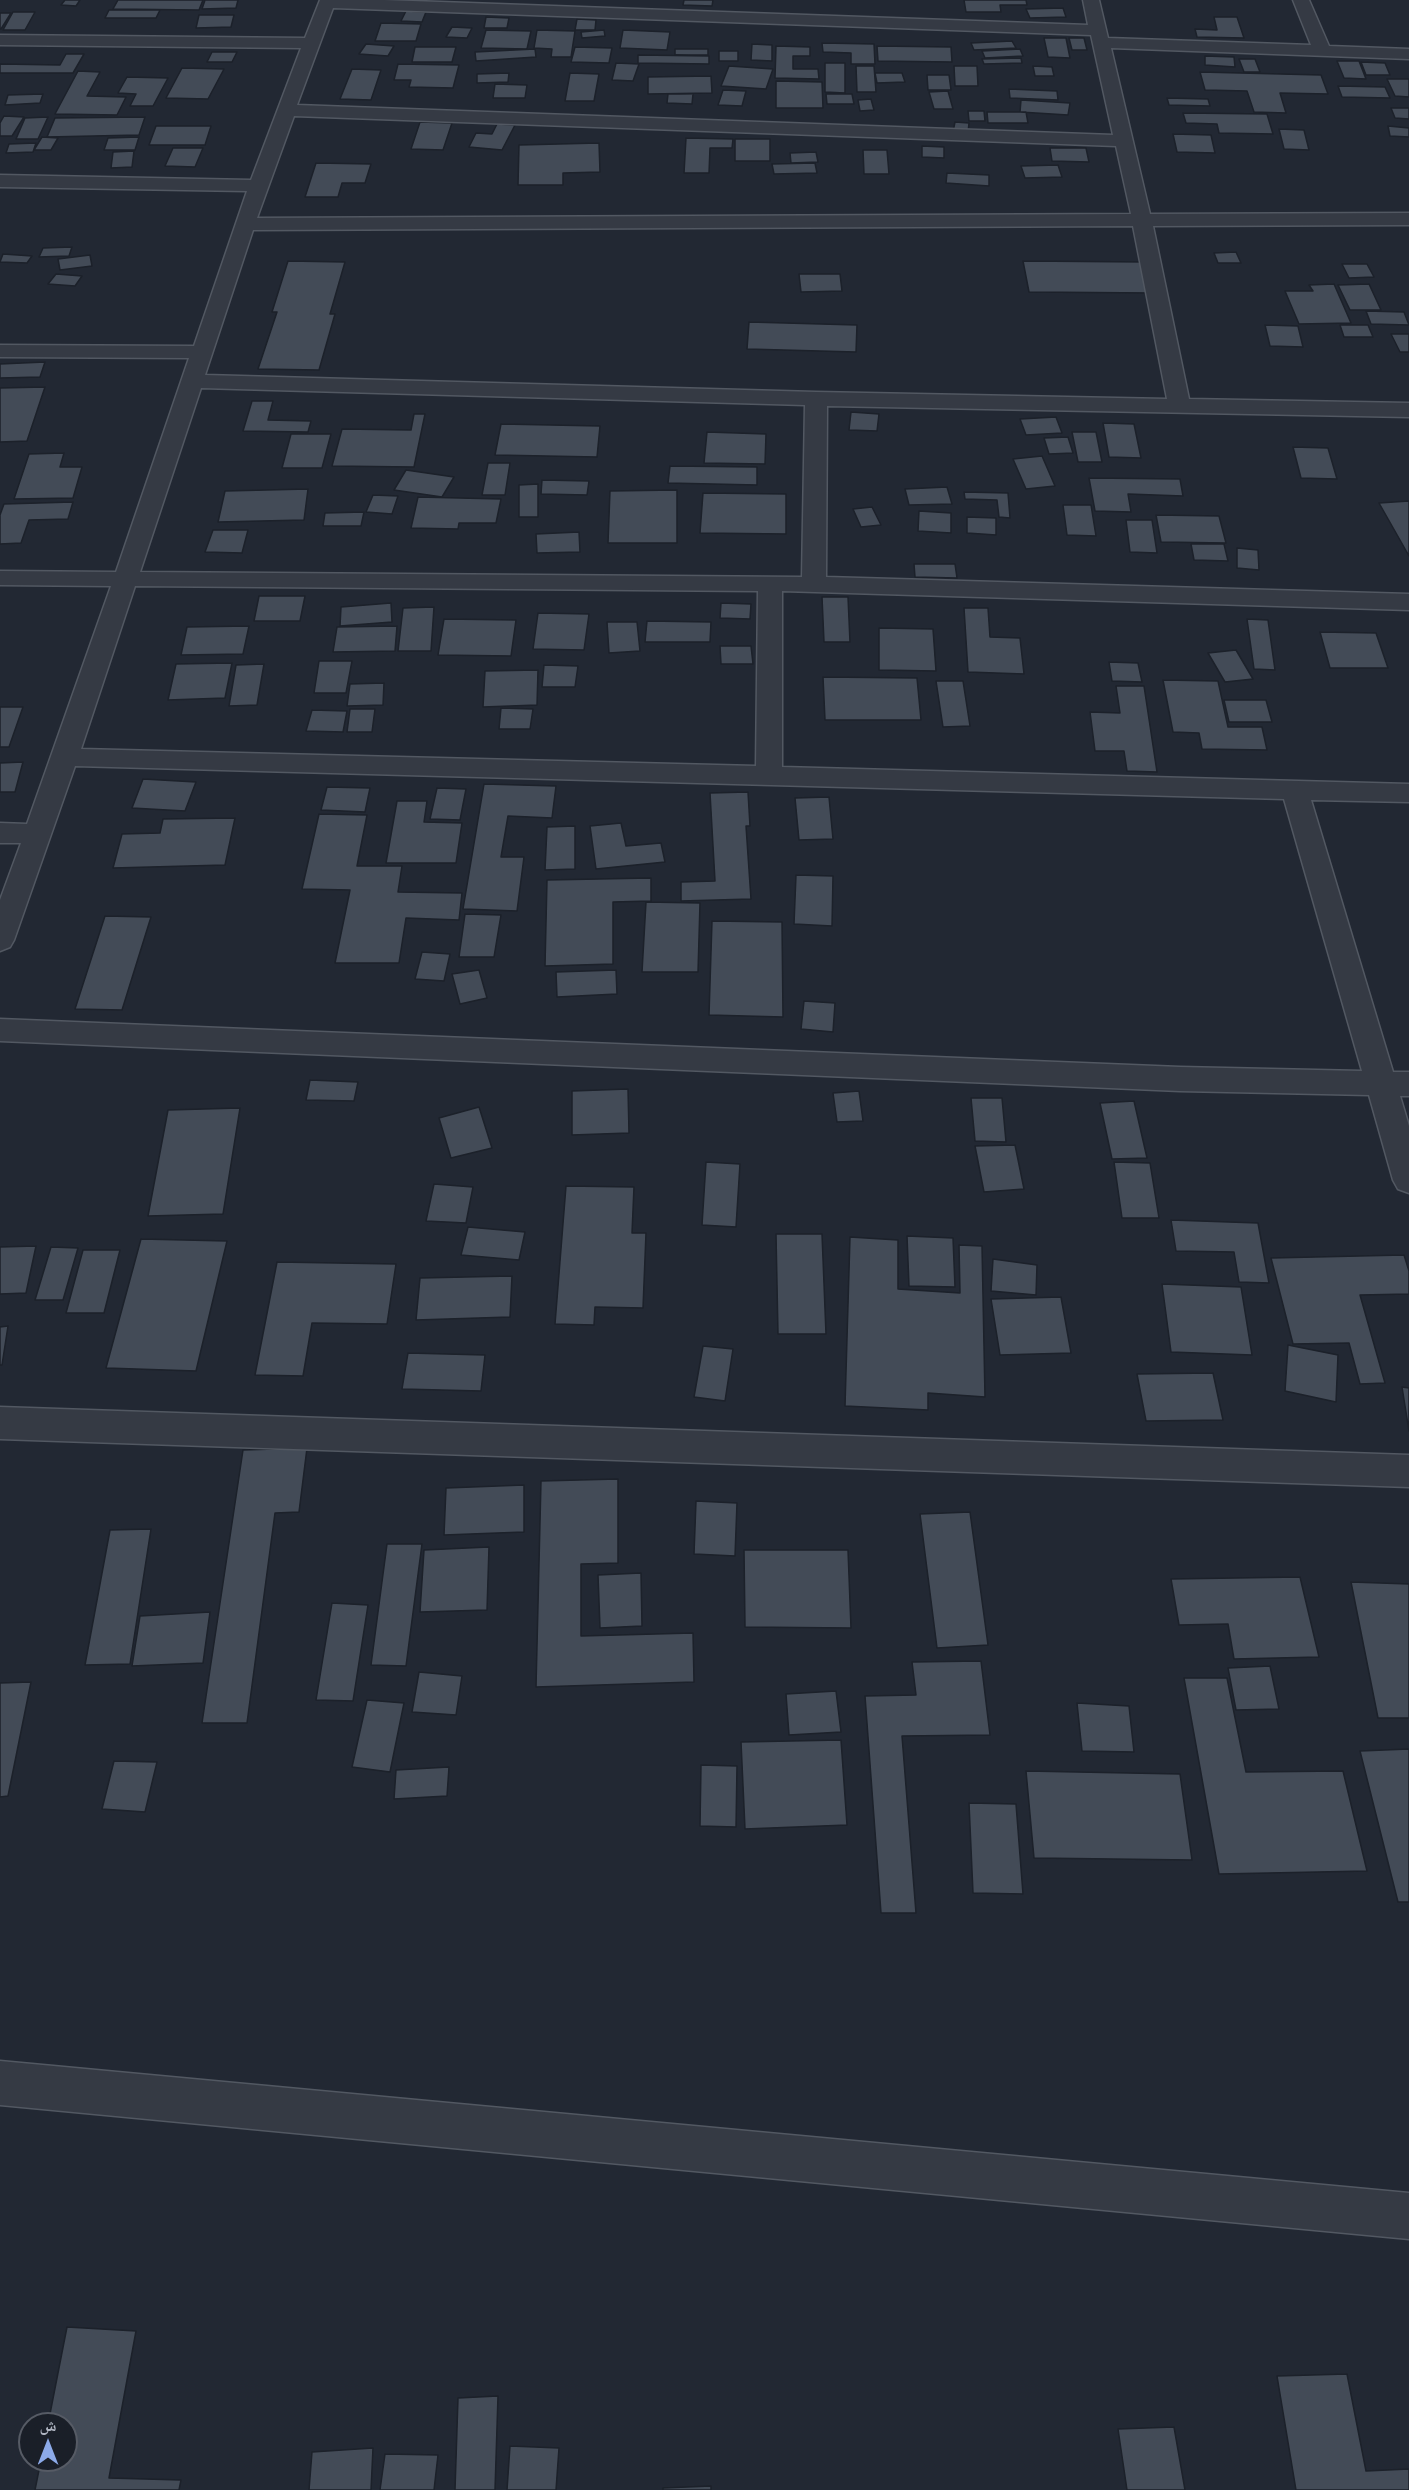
<!DOCTYPE html>
<meta charset="utf-8">
<style>
body{margin:0}
#map{position:relative;width:1409px;height:2490px;overflow:hidden;background:#222833;font-family:"Source Sans 3","Noto Naskh Arabic",sans-serif}
canvas{display:block}
.north{position:absolute;left:18px;top:2412px;width:60px;height:60px;box-sizing:border-box;background:#1a1f28;border:2px solid #565b65;border-radius:50%;rotate:0deg;font-size:16px;font-weight:700;line-height:24px;text-align:center;color:#afb5c1}
.north::after{content:'';display:block;margin:auto;width:21px;height:27px;background:#8caae9;clip-path:polygon(50% 0,100% 100%,50% 72%,0 100%)}
</style>
<div id="map">
<canvas width="1409" height="2490"></canvas>
<div class="north">ش</div>
</div>
<script>
const context = document.querySelector('canvas').getContext('2d');
context.lineJoin = 'round';
function fillPath(path, color) { context.fillStyle = color; context.fill(path, 'evenodd'); }
const shape = rows => new Path2D(rows.map(r => 'M' + r).join(''));
function stroke(path, color, width, dash) { context.strokeStyle = color; context.lineWidth = width; context.lineCap = dash ? 'butt' : 'round'; context.setLineDash(dash || []); context.stroke(path); }
const building = shape([
 [65,0,80,0,76,6,61,5,65,0],
 [118,0,203,0,199,10,113,9,118,0],
 [205,0,238,0,236,8,202,9,205,0],
 [684,0,713,0,712,6,683,5,684,0],
 [964,0,1026,0,1027,5,1000,5,1001,12,966,12,964,0],
 [1063,8,1066,17,1030,18,1026,9,1063,8],
 [109,10,160,10,156,18,105,18,109,10],
 [406,11,426,12,422,22,401,21,406,11],
 [13,12,35,12,25,30,3,30,13,12],
 [0,13,11,13,1,29,0,29,0,13],
 [199,15,234,15,231,27,196,28,199,15],
 [486,17,509,18,507,28,484,28,486,17],
 [1214,17,1237,17,1244,38,1197,37,1195,29,1217,30,1214,17],
 [577,19,596,20,595,30,575,30,577,19],
 [381,23,421,24,416,41,375,41,381,23],
 [452,27,472,28,467,38,446,37,452,27],
 [486,30,531,31,527,49,481,48,486,30],
 [537,30,575,31,571,57,551,57,552,49,534,48,537,30],
 [604,30,605,36,582,38,581,32,604,30],
 [623,30,670,32,667,50,620,48,623,30],
 [1044,38,1066,38,1070,58,1048,57,1044,38],
 [1069,38,1084,38,1087,50,1072,50,1069,38],
 [1012,41,1016,48,974,50,971,43,1012,41],
 [822,43,874,44,875,64,851,64,851,53,823,52,822,43],
 [366,44,394,46,388,56,359,54,366,44],
 [752,44,772,45,772,61,751,60,752,44],
 [776,46,810,47,810,56,793,56,793,69,818,69,819,79,775,78,776,46],
 [877,46,951,47,952,62,878,61,877,46],
 [415,47,456,47,452,62,412,62,415,47],
 [575,47,612,48,609,63,571,62,575,47],
 [535,49,536,57,476,61,475,52,535,49],
 [675,49,708,49,708,55,675,55,675,49],
 [1020,49,1023,56,985,58,982,51,1020,49],
 [719,51,738,51,738,61,719,61,719,51],
 [212,52,237,52,232,62,207,62,212,52],
 [66,54,84,54,73,73,0,73,0,64,60,65,66,54],
 [638,55,709,56,709,64,638,63,638,55],
 [1205,56,1234,57,1235,67,1205,65,1205,56],
 [1021,58,1022,63,984,64,982,59,1021,58],
 [1239,59,1255,59,1260,72,1244,72,1239,59],
 [1337,61,1359,61,1366,79,1344,78,1337,61],
 [1361,62,1385,63,1390,75,1366,75,1361,62],
 [616,63,639,64,633,81,612,80,616,63],
 [825,63,845,63,845,93,825,92,825,63],
 [398,64,459,65,453,88,409,87,411,80,394,80,398,64],
 [729,66,773,69,766,89,721,86,729,66],
 [856,66,874,66,876,92,857,92,856,66],
 [954,66,977,66,978,86,955,86,954,66],
 [1033,66,1052,67,1054,76,1035,76,1033,66],
 [182,68,224,69,208,99,166,98,182,68],
 [352,69,381,70,371,100,340,99,352,69],
 [78,71,100,72,87,96,126,97,117,115,55,114,78,71],
 [1200,72,1321,75,1328,94,1280,93,1286,113,1254,112,1247,91,1205,90,1200,72],
 [509,73,508,82,477,83,477,74,509,73],
 [570,73,599,74,594,101,565,101,570,73],
 [875,73,902,73,905,82,877,83,875,73],
 [927,75,949,75,951,90,928,90,927,75],
 [711,76,712,93,648,94,648,77,711,76],
 [127,77,168,78,153,106,130,106,136,94,118,93,127,77],
 [1387,79,1409,79,1409,97,1395,96,1387,79],
 [776,81,822,82,823,108,776,108,776,81],
 [495,84,527,85,525,98,493,98,495,84],
 [1338,86,1385,87,1390,98,1342,97,1338,86],
 [1009,89,1057,91,1058,100,1010,98,1009,89],
 [723,90,746,91,742,106,718,105,723,90],
 [948,91,953,109,934,109,929,92,948,91],
 [43,94,40,103,5,105,8,95,43,94],
 [668,94,693,94,692,104,667,103,668,94],
 [826,94,852,94,854,104,827,104,826,94],
 [1167,98,1208,99,1210,106,1169,105,1167,98],
 [871,99,874,110,860,111,858,100,871,99],
 [1021,100,1070,103,1068,115,1020,112,1021,100],
 [1391,108,1409,108,1409,119,1395,118,1391,108],
 [968,111,984,111,985,121,969,121,968,111],
 [987,112,1026,112,1028,123,988,123,987,112],
 [1183,113,1267,114,1273,134,1219,133,1217,124,1186,123,1183,113],
 [4,116,24,117,12,136,0,136,0,123,4,116],
 [48,117,38,139,16,139,25,118,48,117],
 [145,117,139,135,47,137,55,118,145,117],
 [420,122,452,123,443,150,411,149,420,122],
 [955,122,969,123,968,133,953,132,955,122],
 [497,124,515,125,502,150,469,147,476,133,492,134,497,124],
 [156,126,211,126,205,145,149,145,156,126],
 [1388,126,1409,128,1409,137,1390,136,1388,126],
 [1279,129,1304,130,1309,150,1284,149,1279,129],
 [1173,134,1211,135,1215,153,1177,152,1173,134],
 [42,137,58,138,51,150,34,150,42,137],
 [139,137,135,150,104,150,108,138,139,137],
 [686,138,733,139,732,148,710,148,709,173,684,173,686,138],
 [735,139,770,139,770,161,735,161,735,139],
 [36,143,33,152,6,153,9,144,36,143],
 [599,143,600,172,563,173,563,185,518,185,519,145,599,143],
 [922,146,944,147,944,158,922,157,922,146],
 [173,148,203,148,195,167,165,166,173,148],
 [1050,148,1086,148,1089,162,1052,161,1050,148],
 [863,150,887,150,889,174,864,174,863,150],
 [134,151,132,167,111,168,113,152,134,151],
 [816,152,818,162,791,163,790,153,816,152],
 [316,163,371,164,365,183,342,183,338,197,305,197,316,163],
 [815,163,817,173,774,174,772,164,815,163],
 [1058,165,1062,177,1025,178,1021,166,1058,165],
 [947,173,989,175,989,186,946,183,947,173],
 [72,247,69,256,39,257,43,248,72,247],
 [1236,252,1241,263,1218,263,1214,253,1236,252],
 [3,254,32,256,27,263,0,262,3,254],
 [90,255,92,266,60,270,58,259,90,255],
 [288,261,345,262,330,314,335,314,319,370,258,369,277,312,272,312,288,261],
 [1023,261,1145,262,1153,293,1029,292,1023,261],
 [1342,264,1367,264,1374,277,1349,278,1342,264],
 [56,274,82,276,75,286,48,284,56,274],
 [799,274,840,274,842,291,801,292,799,274],
 [1334,284,1351,323,1299,324,1285,291,1313,291,1309,285,1334,284],
 [1369,284,1381,310,1350,310,1338,285,1369,284],
 [1366,311,1404,312,1409,325,1371,324,1366,311],
 [749,322,857,325,856,352,747,349,749,322],
 [1265,325,1298,326,1303,347,1270,346,1265,325],
 [1340,325,1368,325,1373,337,1344,337,1340,325],
 [1391,334,1409,334,1409,352,1400,352,1391,334],
 [45,362,40,377,0,378,0,364,45,362],
 [45,387,27,441,0,442,0,388,45,387],
 [252,401,273,401,268,420,311,421,308,432,243,431,252,401],
 [851,412,879,414,877,431,849,430,851,412],
 [414,414,425,414,414,467,332,466,342,429,411,430,414,414],
 [1056,417,1062,433,1026,435,1020,419,1056,417],
 [1103,423,1134,424,1141,458,1109,457,1103,423],
 [501,424,600,426,597,457,495,455,501,424],
 [707,432,766,434,765,464,704,463,707,432],
 [1072,432,1096,432,1102,462,1078,462,1072,432],
 [291,434,331,434,322,468,282,468,291,434],
 [1068,437,1073,453,1049,454,1044,438,1068,437],
 [1293,447,1328,448,1337,479,1301,478,1293,447],
 [64,453,60,467,82,467,73,498,14,499,29,454,64,453],
 [1042,456,1055,486,1026,489,1013,459,1042,456],
 [488,463,510,463,505,495,482,495,488,463],
 [670,466,757,467,757,485,668,483,670,466],
 [406,470,454,477,442,497,394,490,406,470],
 [1089,478,1180,479,1183,496,1128,494,1131,512,1095,511,1089,478],
 [542,480,589,481,587,495,541,494,542,480],
 [538,484,538,517,519,517,519,485,538,484],
 [947,487,952,504,909,505,905,489,947,487],
 [308,489,304,520,218,522,225,491,308,489],
 [677,490,677,543,608,543,610,491,677,490],
 [964,492,1008,493,1010,518,999,517,997,500,965,499,964,492],
 [703,493,786,494,786,534,700,533,703,493],
 [373,495,398,496,392,514,366,512,373,495],
 [418,497,501,499,496,523,459,523,458,529,411,528,418,497],
 [1409,501,1409,556,1379,503,1409,501],
 [73,502,68,519,29,520,21,543,0,544,0,515,4,504,73,502],
 [1063,505,1091,505,1096,536,1067,535,1063,505],
 [872,507,881,525,861,527,853,509,872,507],
 [919,511,951,513,951,533,918,531,919,511],
 [364,512,361,526,323,526,325,513,364,512],
 [1156,515,1219,516,1226,543,1161,542,1156,515],
 [967,517,996,518,996,535,967,533,967,517],
 [1126,520,1152,520,1157,553,1130,552,1126,520],
 [213,530,248,530,242,553,205,552,213,530],
 [579,532,580,552,537,553,536,534,579,532],
 [1191,544,1224,544,1228,561,1194,560,1191,544],
 [1237,548,1258,550,1259,570,1237,568,1237,548],
 [914,564,955,564,957,578,915,577,914,564],
 [259,596,305,596,300,621,254,621,259,596],
 [822,597,848,597,850,642,824,642,822,597],
 [391,603,392,622,340,626,341,607,391,603],
 [721,603,751,604,750,619,720,618,721,603],
 [434,607,431,651,398,651,403,608,434,607],
 [964,608,988,608,990,637,1020,638,1024,674,968,672,964,608],
 [538,613,589,614,584,650,533,649,538,613],
 [444,619,516,620,511,656,438,655,444,619],
 [1247,619,1268,620,1275,670,1254,669,1247,619],
 [647,621,711,622,710,642,645,642,647,621],
 [607,622,637,622,640,651,609,653,607,622],
 [249,626,243,654,181,655,187,627,249,626],
 [397,626,395,651,333,652,337,627,397,626],
 [879,628,933,629,936,671,879,670,879,628],
 [1320,632,1376,633,1388,668,1330,668,1320,632],
 [720,646,751,646,753,664,721,664,720,646],
 [1236,650,1253,679,1225,682,1208,653,1236,650],
 [319,661,352,661,346,693,314,693,319,661],
 [1109,662,1138,663,1142,682,1112,681,1109,662],
 [232,663,225,698,168,700,176,664,232,663],
 [264,664,257,705,229,706,236,665,264,664],
 [544,665,578,666,575,687,542,687,544,665],
 [538,670,537,705,483,707,485,671,538,670],
 [823,677,917,678,921,720,825,720,823,677],
 [1163,680,1218,681,1228,727,1262,727,1267,750,1202,749,1199,733,1173,732,1163,680],
 [936,681,963,681,970,726,943,727,936,681],
 [384,683,383,705,347,706,350,684,384,683],
 [1116,686,1144,686,1157,772,1127,771,1124,751,1095,751,1090,712,1120,713,1116,686],
 [1224,700,1266,700,1272,722,1229,722,1224,700],
 [0,707,23,707,9,747,0,747,0,707],
 [501,708,533,709,530,729,499,729,501,708],
 [350,709,375,709,372,732,347,732,350,709],
 [312,710,347,711,343,732,306,731,312,710],
 [23,762,15,792,0,792,0,763,23,762],
 [143,779,196,782,185,811,132,808,143,779],
 [484,784,556,786,552,818,508,816,501,857,524,857,517,911,463,909,484,784],
 [327,787,370,788,365,812,321,810,327,787],
 [437,788,466,789,460,820,430,819,437,788],
 [748,792,750,826,746,826,751,899,681,901,681,882,715,881,710,793,748,792],
 [829,797,833,839,799,840,795,798,829,797],
 [397,801,427,801,424,822,462,823,456,863,386,863,397,801],
 [319,814,367,815,357,866,402,866,398,892,462,893,459,920,406,918,399,963,335,963,350,890,302,889,319,814],
 [235,818,225,865,113,868,122,834,160,833,163,819,235,818],
 [621,823,626,846,661,843,665,862,596,869,590,826,621,823],
 [575,826,575,869,545,870,547,827,575,826],
 [796,875,833,876,832,926,794,924,796,875],
 [651,878,651,901,613,902,613,964,545,966,547,880,651,878],
 [646,902,700,903,698,972,642,972,646,902],
 [465,914,501,915,494,957,459,957,465,914],
 [105,916,151,917,122,1010,75,1009,105,916],
 [712,921,782,922,783,1017,709,1015,712,921],
 [422,952,450,954,444,981,415,979,422,952],
 [479,970,487,998,460,1004,452,974,479,970],
 [616,970,617,994,557,997,556,972,616,970],
 [804,1001,835,1003,833,1032,801,1029,804,1001],
 [310,1080,358,1082,354,1101,306,1100,310,1080],
 [628,1089,629,1133,572,1135,572,1091,628,1089],
 [859,1091,863,1121,837,1122,833,1093,859,1091],
 [971,1098,1002,1098,1006,1142,975,1141,971,1098],
 [1134,1101,1147,1158,1112,1159,1100,1103,1134,1101],
 [479,1107,492,1148,451,1158,439,1118,479,1107],
 [240,1108,223,1214,148,1216,168,1110,240,1108],
 [1015,1145,1024,1189,984,1192,975,1146,1015,1145],
 [706,1162,740,1164,736,1227,702,1225,706,1162],
 [1114,1162,1150,1163,1159,1218,1122,1218,1114,1162],
 [434,1184,473,1187,466,1223,426,1221,434,1184],
 [566,1186,634,1187,632,1233,646,1233,643,1308,595,1307,594,1325,555,1324,566,1186],
 [1171,1220,1258,1223,1269,1283,1239,1282,1234,1252,1176,1251,1171,1220],
 [468,1227,525,1232,519,1260,461,1255,468,1227],
 [776,1234,822,1234,826,1334,778,1334,776,1234],
 [907,1236,953,1238,955,1287,909,1286,907,1236],
 [850,1237,898,1240,898,1289,960,1293,959,1245,982,1246,985,1397,928,1393,928,1410,845,1406,850,1237],
 [141,1239,227,1241,196,1371,106,1368,141,1239],
 [36,1246,26,1293,0,1294,0,1247,36,1246],
 [51,1247,78,1248,63,1300,35,1300,51,1247],
 [83,1250,120,1250,104,1313,66,1313,83,1250],
 [1404,1255,1409,1271,1409,1294,1360,1295,1385,1383,1360,1384,1349,1343,1293,1344,1271,1258,1404,1255],
 [993,1259,1037,1265,1036,1295,991,1291,993,1259],
 [277,1262,396,1264,387,1324,312,1323,303,1376,255,1375,277,1262],
 [512,1276,510,1317,416,1320,420,1278,512,1276],
 [1162,1284,1241,1287,1252,1355,1171,1352,1162,1284],
 [1061,1297,1071,1353,1000,1355,991,1299,1061,1297],
 [8,1326,2,1365,0,1365,0,1327,8,1326],
 [1288,1345,1338,1355,1336,1402,1285,1391,1288,1345],
 [703,1346,733,1349,725,1401,694,1397,703,1346],
 [408,1353,485,1355,481,1391,402,1389,408,1353],
 [1213,1373,1223,1420,1146,1421,1137,1374,1213,1373],
 [1402,1387,1409,1388,1409,1431,1402,1387],
 [307,1448,299,1512,275,1513,247,1723,202,1723,243,1450,307,1448],
 [618,1479,618,1563,581,1564,581,1636,693,1633,694,1682,536,1687,541,1481,618,1479],
 [524,1485,524,1532,444,1535,446,1488,524,1485],
 [696,1501,737,1503,735,1556,694,1554,696,1501],
 [970,1512,988,1645,937,1648,920,1514,970,1512],
 [151,1529,130,1664,85,1665,110,1530,151,1529],
 [387,1544,422,1544,406,1666,371,1665,387,1544],
 [489,1547,487,1610,420,1612,424,1550,489,1547],
 [744,1550,848,1550,851,1628,745,1627,744,1550],
 [641,1573,642,1626,600,1628,598,1575,641,1573],
 [1300,1577,1319,1657,1234,1659,1228,1624,1179,1625,1171,1579,1300,1577],
 [1351,1582,1409,1584,1409,1718,1378,1718,1351,1582],
 [332,1603,368,1605,353,1701,316,1700,332,1603],
 [210,1612,203,1663,132,1666,140,1616,210,1612],
 [981,1661,990,1735,902,1736,916,1913,881,1913,865,1696,916,1695,912,1662,981,1661],
 [1270,1666,1279,1709,1236,1710,1228,1668,1270,1666],
 [419,1672,462,1676,456,1715,412,1712,419,1672],
 [1184,1678,1227,1678,1246,1772,1343,1771,1367,1871,1219,1874,1184,1678],
 [31,1682,8,1796,0,1797,0,1683,31,1682],
 [836,1691,841,1732,789,1735,786,1694,836,1691],
 [367,1700,404,1703,390,1772,352,1767,367,1700],
 [1077,1703,1129,1706,1134,1752,1082,1751,1077,1703],
 [841,1740,847,1825,745,1829,741,1742,841,1740],
 [1409,1749,1409,1902,1398,1902,1360,1751,1409,1749],
 [114,1761,157,1762,145,1812,102,1809,114,1761],
 [701,1765,737,1766,736,1827,700,1826,701,1765],
 [449,1767,447,1796,394,1799,396,1770,449,1767],
 [1026,1771,1180,1774,1192,1860,1034,1858,1026,1771],
 [969,1803,1016,1804,1023,1894,973,1893,969,1803],
 [67,2327,136,2331,109,2478,181,2480,179,2490,35,2490,41,2460,66,2460,66,2424,48,2424,67,2327],
 [1347,2374,1366,2471,1409,2469,1409,2490,1296,2490,1277,2376,1347,2374],
 [498,2396,495,2490,455,2490,458,2398,498,2396],
 [1174,2427,1185,2490,1127,2490,1118,2429,1174,2427],
 [510,2446,559,2448,556,2490,507,2490,510,2446],
 [373,2448,371,2490,309,2490,312,2452,373,2448],
 [385,2454,438,2455,434,2490,380,2490,385,2454],
 [711,2486,711,2490,663,2490,663,2488,711,2486]
]);
fillPath(building, '#434b57');
stroke(building, '#1c212a', 1.5);
const minor = shape([
 [320,0,384,0,1088,25,1083,0,1099,0,1108,38,1311,45,1293,0,1309,0,1329,46,1409,49,1409,59,1111,48,1150,214,1409,213,1409,225,1153,226,1189,399,1409,403,1409,417,827,406,826,577,1409,594,1409,610,782,591,782,767,1409,784,1409,802,1311,800,1393,1072,1409,1072,1409,1096,1400,1096,1409,1126,1409,1193,1398,1189,1393,1180,1369,1095,1180,1091,0,1041,0,1019,1180,1067,1362,1071,1284,799,75,766,14,940,10,947,0,951,0,900,21,843,0,843,0,823,27,824,111,586,0,585,0,571,116,572,189,358,0,357,0,345,194,346,247,191,0,187,0,175,251,180,301,48,0,45,0,35,305,38,320,0],
 [333,8,1091,35,1113,135,297,105,333,8],
 [294,116,1116,146,1131,214,257,218,294,116],
 [1133,226,1167,399,816,392,205,375,253,230,1133,226],
 [201,388,805,405,802,577,140,572,201,388],
 [135,586,758,591,756,766,81,749,135,586],
 [0,1407,1409,1455,1409,1487,0,1439,0,1407],
 [0,2061,1409,2193,1409,2239,0,2105,0,2061]
]);
stroke(minor, '#525862', 3);
fillPath(minor, '#353a44');
</script>
